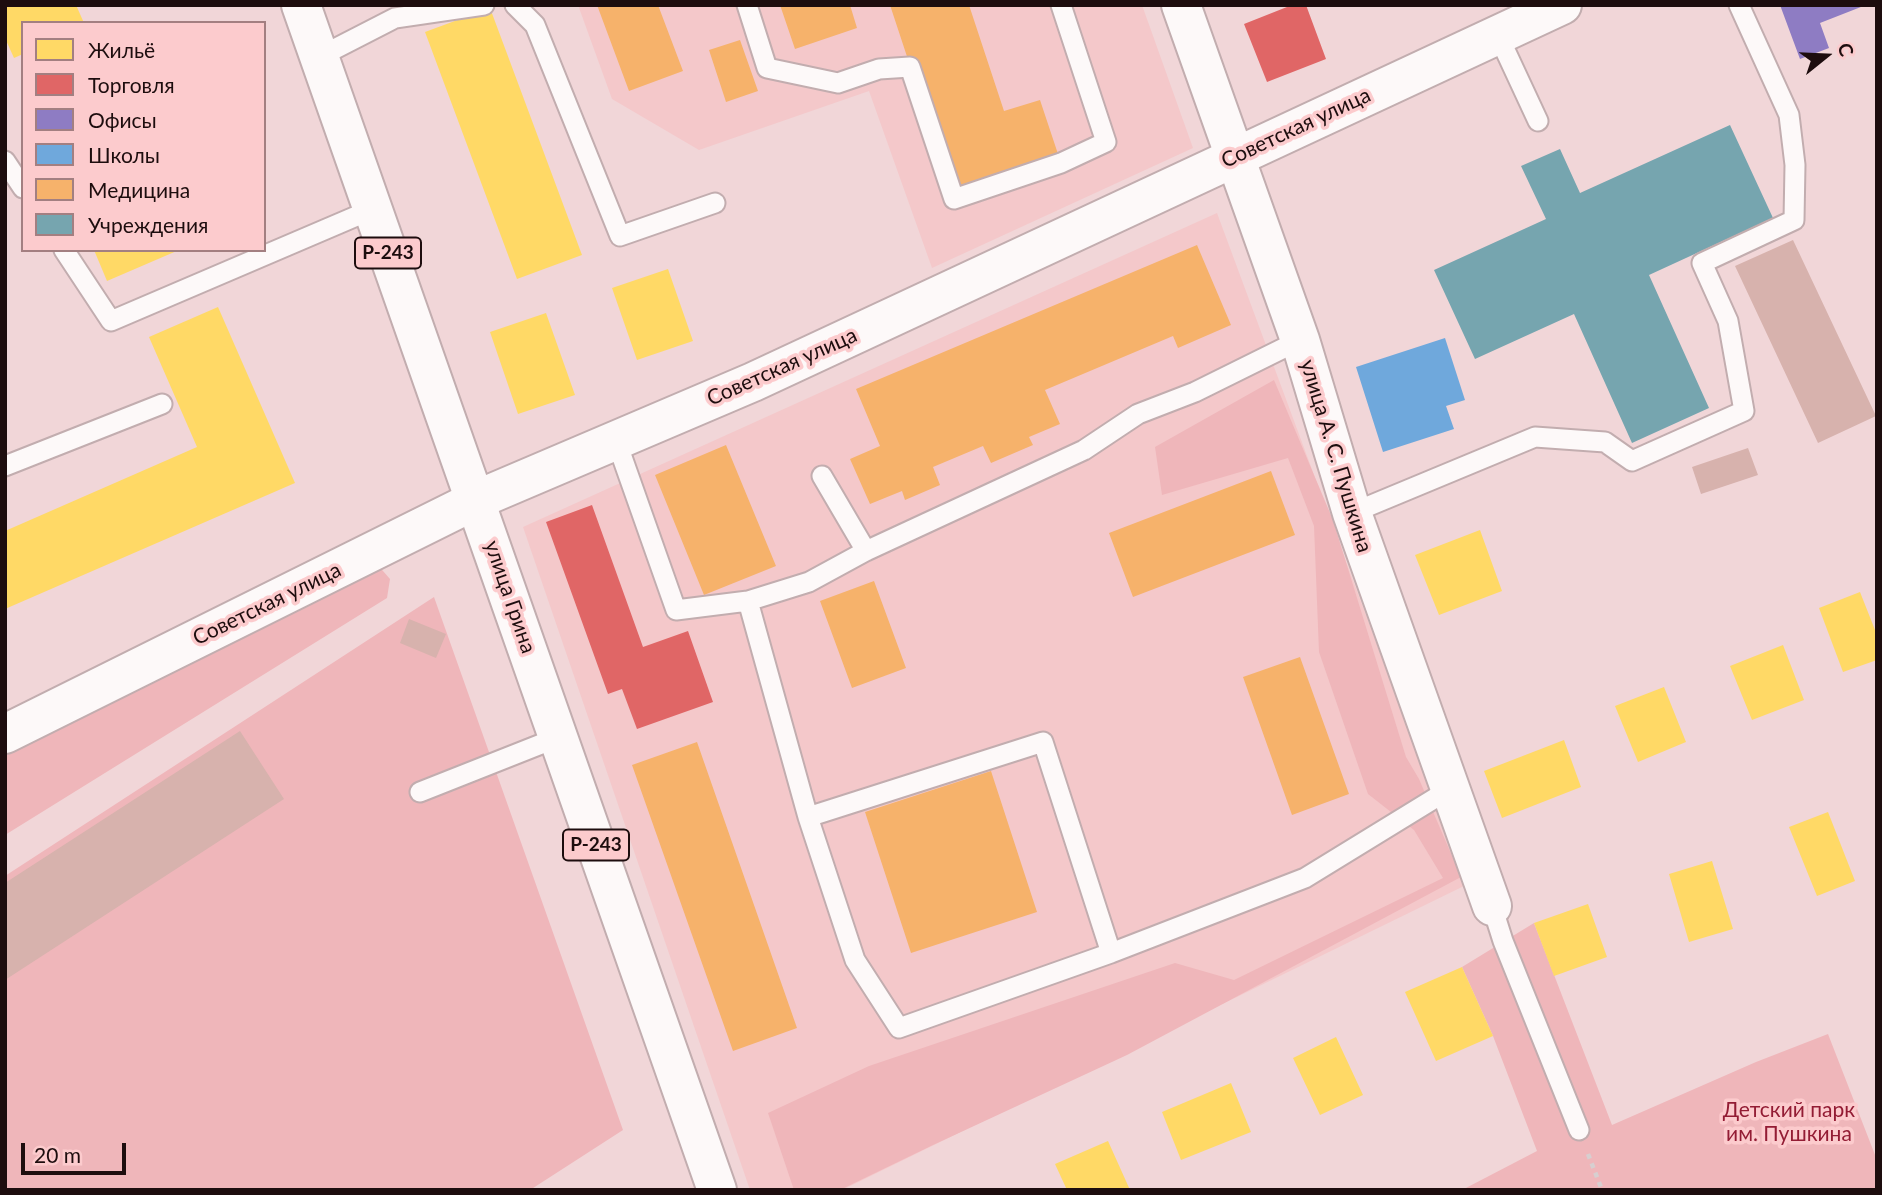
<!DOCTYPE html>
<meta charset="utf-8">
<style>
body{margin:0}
#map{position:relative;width:1882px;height:1195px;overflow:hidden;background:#f1d6d8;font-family:Lato,sans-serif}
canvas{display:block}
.frame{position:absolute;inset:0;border:7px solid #1d0d0e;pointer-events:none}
.legend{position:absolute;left:21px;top:21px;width:245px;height:231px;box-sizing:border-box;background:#fccbcd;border:2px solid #a37f81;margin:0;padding:9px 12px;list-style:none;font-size:21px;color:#1d0d0e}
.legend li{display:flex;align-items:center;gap:14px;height:35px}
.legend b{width:35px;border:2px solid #a37f81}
.north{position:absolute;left:1791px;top:21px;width:70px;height:70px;-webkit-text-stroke:5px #fccbcd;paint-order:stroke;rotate:72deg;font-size:19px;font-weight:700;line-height:28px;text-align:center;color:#1d0d0e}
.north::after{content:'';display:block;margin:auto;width:24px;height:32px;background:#1d0d0e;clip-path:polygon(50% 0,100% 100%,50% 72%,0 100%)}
.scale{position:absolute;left:21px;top:1143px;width:105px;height:32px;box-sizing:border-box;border:4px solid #1d0d0e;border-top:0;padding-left:9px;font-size:21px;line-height:24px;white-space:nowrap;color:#1d0d0e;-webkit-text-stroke:5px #fccbcd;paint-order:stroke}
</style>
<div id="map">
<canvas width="1882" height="1195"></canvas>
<div class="frame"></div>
<ul class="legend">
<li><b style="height:19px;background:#ffd966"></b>Жильё</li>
<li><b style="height:19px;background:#e06666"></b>Торговля</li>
<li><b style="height:19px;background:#8e7cc3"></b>Офисы</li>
<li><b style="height:19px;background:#6fa8dc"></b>Школы</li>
<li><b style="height:19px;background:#f6b26b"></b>Медицина</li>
<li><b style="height:19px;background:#76a5af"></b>Учреждения</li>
</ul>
<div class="north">С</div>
<div class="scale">20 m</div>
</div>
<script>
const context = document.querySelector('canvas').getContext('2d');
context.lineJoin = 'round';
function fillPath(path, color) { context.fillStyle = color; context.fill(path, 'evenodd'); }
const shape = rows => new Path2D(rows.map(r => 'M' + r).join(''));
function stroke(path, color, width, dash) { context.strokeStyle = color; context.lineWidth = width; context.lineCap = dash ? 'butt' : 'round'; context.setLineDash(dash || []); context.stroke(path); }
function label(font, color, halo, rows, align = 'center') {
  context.font = font + ' Lato,sans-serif'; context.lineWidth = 7; context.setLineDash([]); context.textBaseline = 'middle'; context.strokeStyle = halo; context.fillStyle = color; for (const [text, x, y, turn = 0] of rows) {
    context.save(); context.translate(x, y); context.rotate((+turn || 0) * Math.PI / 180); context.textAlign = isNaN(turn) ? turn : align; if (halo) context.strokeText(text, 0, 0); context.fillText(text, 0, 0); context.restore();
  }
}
fillPath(shape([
 [578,5,1142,5,1193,148,932,268,869,91,699,150,612,99],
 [1217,213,1466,885,842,1190,750,1190,523,527]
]), '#f4c8ca');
fillPath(shape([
 [1274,380,1333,520,1406,757,1419,779,1461,877,1127,1055,933,1145,840,1190,794,1190,768,1113,869,1066,1175,963,1234,980,1443,878,1414,830,1368,794,1319,652,1314,526,1288,458,1162,495,1155,447],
 [376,563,390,579,387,598,5,835,5,749],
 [434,597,623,1130,530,1190,5,1190,5,876],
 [1534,923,1612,1125,1756,1062,1828,1034,1877,1160,1877,1190,1462,1190,1537,1151,1493,1036,1462,967]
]), '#efb6ba');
fillPath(shape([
 [5,5,76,5,84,23,23,23,23,54,14,58,5,38],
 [490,8,582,255,517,279,425,32],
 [94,250,179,250,107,281],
 [668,269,693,341,637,360,612,288],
 [218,307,295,483,5,609,5,531,197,447,149,337],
 [546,313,575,395,518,414,490,332],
 [1480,530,1502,591,1439,615,1415,555],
 [1860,592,1877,635,1877,660,1843,672,1819,608],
 [1783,645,1804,700,1752,720,1730,666],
 [1664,687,1686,742,1638,762,1615,706],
 [1564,740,1581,787,1502,818,1484,771],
 [1828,812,1855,881,1817,896,1789,827],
 [1712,861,1733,929,1689,942,1669,874],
 [1588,904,1607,957,1554,976,1534,923],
 [1462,967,1493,1036,1436,1061,1405,992],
 [1336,1037,1363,1095,1320,1115,1293,1058],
 [1231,1083,1251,1132,1181,1160,1162,1112],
 [1108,1141,1130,1190,1067,1190,1055,1164]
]), '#ffd966');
fillPath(shape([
 [1292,5,1306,5,1326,59,1267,82,1244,24],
 [592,505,643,647,688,631,713,702,637,729,622,689,608,694,546,522]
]), '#e06666');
fillPath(shape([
 [1780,5,1866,5,1820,23,1829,48,1800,59]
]), '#8e7cc3');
fillPath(shape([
 [1445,338,1465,400,1446,406,1454,429,1383,452,1356,367]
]), '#6fa8dc');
fillPath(shape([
 [597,5,658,5,683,71,629,91],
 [780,5,850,5,857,28,795,49],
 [890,5,969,5,1004,111,1040,100,1061,163,954,199],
 [740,40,758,91,726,102,709,50],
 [1197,245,1231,325,1178,348,1173,336,1045,390,1060,424,1029,437,1033,445,991,463,983,446,933,467,940,485,905,500,902,491,870,504,850,459,880,446,856,389],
 [726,445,776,566,704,595,655,475],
 [1271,471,1295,535,1133,597,1109,533],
 [874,581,906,668,852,688,820,601],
 [1300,657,1349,794,1292,815,1243,677],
 [697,742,797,1028,733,1051,632,765],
 [991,771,1037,912,911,953,865,812]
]), '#f6b26b');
fillPath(shape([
 [1730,125,1773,218,1649,275,1709,408,1632,443,1574,314,1475,359,1434,270,1546,219,1521,166,1560,149,1580,193]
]), '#76a5af');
fillPath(shape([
 [1793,240,1876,416,1818,443,1735,266],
 [1748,448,1758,475,1701,494,1692,467],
 [409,619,446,634,436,658,400,643],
 [240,731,284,799,5,980,5,883]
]), '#d7b2ad');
const service = shape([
 [515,5,535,25,620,236,715,203],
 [747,5,767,68,838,83,879,69,910,67,954,199,1061,163,1106,142,1061,5],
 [1498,35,1538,121],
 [319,57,395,18,484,5],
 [5,161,23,188],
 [64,250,111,321,373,209],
 [616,440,676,610,748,601,809,582,866,551,1084,450,1138,414,1195,392,1300,340],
 [5,466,162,404],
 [822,476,866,551],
 [1352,513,1535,437,1605,442,1632,461,1744,411,1728,321,1702,263,1794,220,1795,165,1789,115,1739,5],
 [748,601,808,817,855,960,899,1028,1111,953,1043,742,808,817],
 [420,792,559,737],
 [1492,906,1503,941,1579,1130],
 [1111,953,1305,878,1450,789]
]);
const minor = shape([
 [1181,5,1300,340,1352,513,1492,906]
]);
const secondary = shape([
 [5,734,476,500,753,382,1562,5]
]);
const trunk = shape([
 [301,5,717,1190]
]);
stroke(service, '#c2adaf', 23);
stroke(minor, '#c2adaf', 42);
stroke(secondary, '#c2adaf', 42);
stroke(trunk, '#c2adaf', 42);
stroke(shape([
 [1588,1154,1602,1190]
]), '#d7cfd0', 4.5, [5, 5]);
stroke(service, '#fdf9f9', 19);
stroke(minor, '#fdf9f9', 38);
stroke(secondary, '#fdf9f9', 38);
stroke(trunk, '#fdf9f9', 38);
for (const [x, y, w] of [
 [388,253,66],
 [596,845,66]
]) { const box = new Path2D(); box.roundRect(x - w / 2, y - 15.5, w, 31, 5); context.fillStyle = '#fccbcd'; context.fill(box); stroke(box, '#1d0d0e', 2); }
label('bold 19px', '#1d0d0e', null, [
 ["Р-243",388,253],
 ["Р-243",596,845]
]);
label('21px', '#1d0d0e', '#fccbcd', [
 ["Советская улица",1296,128,-25],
 ["Советская улица",782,367,-24],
 ["улица А. С. Пушкина",1336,456,73],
 ["улица Грина",510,597,71],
 ["Советская улица",267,604,-26]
]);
label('21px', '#931c34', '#fccbcd', [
 ["Детский парк",1789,1110],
 ["им. Пушкина",1789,1134]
]);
</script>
